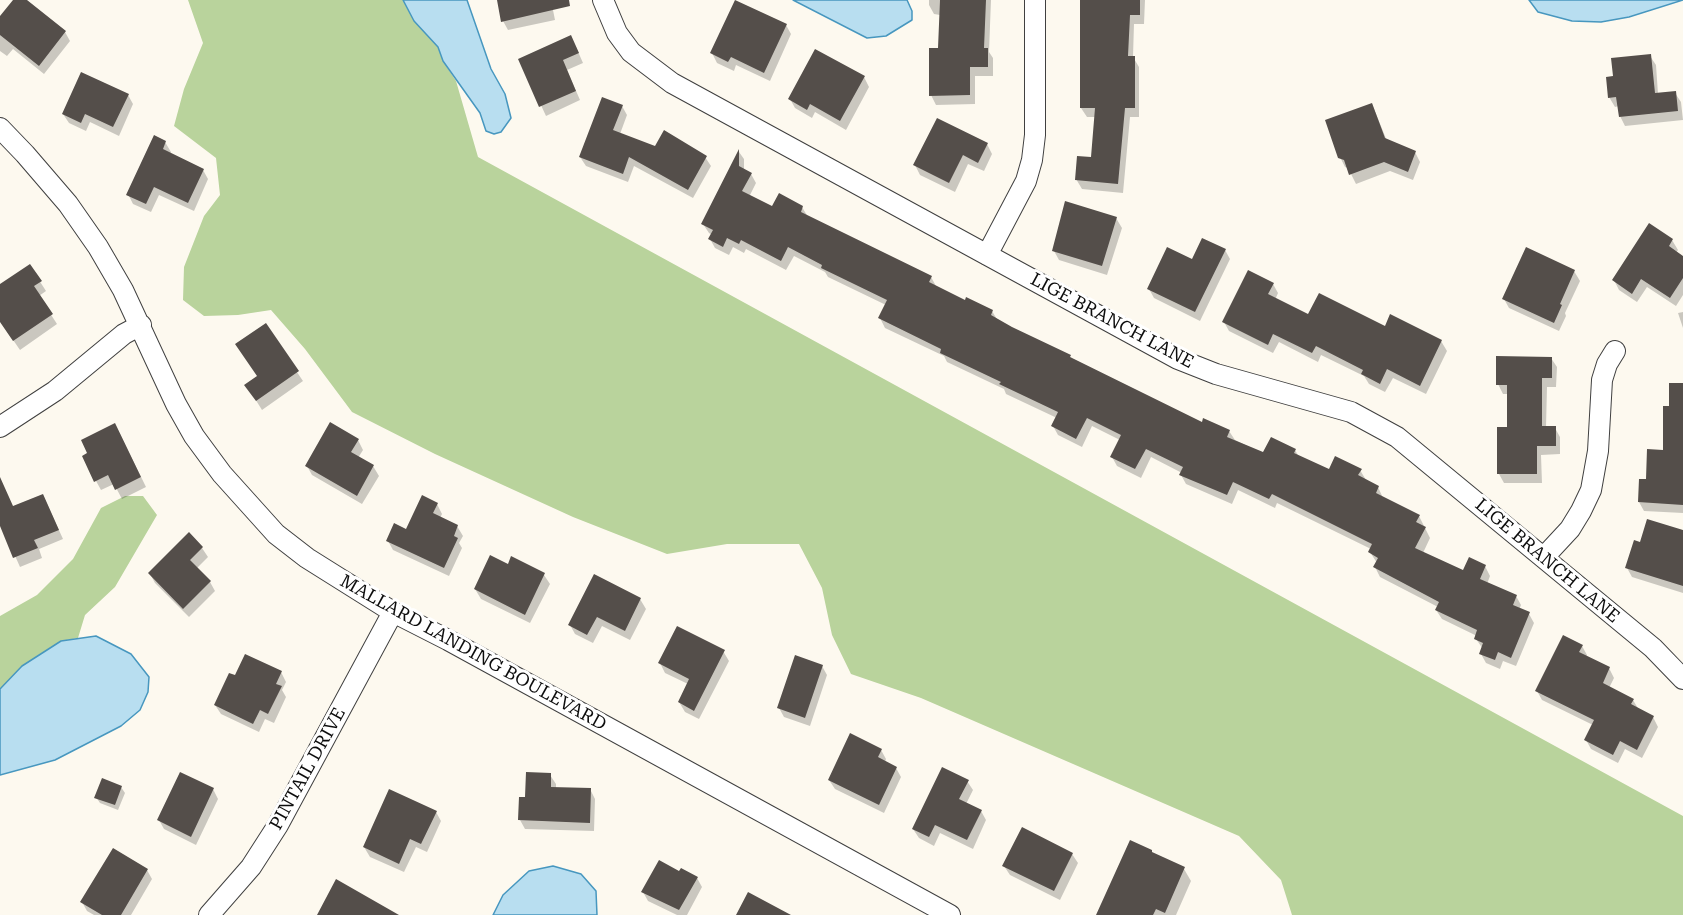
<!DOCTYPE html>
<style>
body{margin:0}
canvas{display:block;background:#fdf9ef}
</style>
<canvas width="1683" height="915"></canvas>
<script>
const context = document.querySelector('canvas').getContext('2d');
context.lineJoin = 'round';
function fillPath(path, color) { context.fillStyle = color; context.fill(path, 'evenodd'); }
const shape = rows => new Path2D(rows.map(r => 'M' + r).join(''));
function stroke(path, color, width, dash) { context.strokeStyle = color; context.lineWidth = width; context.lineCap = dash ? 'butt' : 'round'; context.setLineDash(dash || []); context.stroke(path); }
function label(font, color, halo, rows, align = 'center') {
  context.font = font + ' "Roboto Serif",serif'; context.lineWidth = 6; context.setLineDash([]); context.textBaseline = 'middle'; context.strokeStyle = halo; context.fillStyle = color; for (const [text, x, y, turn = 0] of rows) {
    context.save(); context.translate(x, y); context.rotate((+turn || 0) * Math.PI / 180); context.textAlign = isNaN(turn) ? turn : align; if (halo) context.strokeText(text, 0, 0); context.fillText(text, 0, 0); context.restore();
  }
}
fillPath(shape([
 [188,0,403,0,414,21,438,47,443,61,456,81,478,157,1683,816,1683,915,1292,915,1281,880,1239,836,921,698,851,674,832,635,822,588,799,544,727,544,667,554,573,517,435,454,352,412,305,349,271,310,238,315,204,316,183,300,184,267,204,216,220,195,216,158,174,126,184,89,203,43],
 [125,496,143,496,157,515,115,587,85,615,78,638,61,641,22,666,0,689,0,616,37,595,73,559,101,508]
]), '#b9d39c');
const water = shape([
 [403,0,467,0,491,69,505,94,511,118,501,132,494,134,486,131,480,113,443,61,438,47,414,21,403,0],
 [793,0,907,0,912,11,912,20,886,36,867,38,793,0],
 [1529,0,1683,0,1629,17,1601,22,1572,21,1538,12,1529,0],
 [96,636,131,654,149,677,148,692,140,710,121,726,55,760,0,775,0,689,22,666,61,641,96,636],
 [553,866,581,874,596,891,597,915,493,915,503,895,529,871,553,866]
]);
fillPath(water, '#b8def0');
stroke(water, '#4797bf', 1.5);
fillPath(shape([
 [15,0,24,0,65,32,70,41,44,74,13,49,7,56,0,51,0,19],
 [498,0,558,0,552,5,555,20,508,30,503,21],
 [929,0,991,0,989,52,993,58,993,76,975,76,975,104,936,105,931,95,939,49,940,15,934,14,929,5],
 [1082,0,1145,0,1144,24,1134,24,1133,57,1139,67,1139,117,1130,117,1123,193,1082,189,1076,179,1092,159,1096,117,1087,117,1081,108,1080,38],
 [786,25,791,34,770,81,736,65,734,71,717,63,712,53],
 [576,47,583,63,567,70,580,100,546,116,520,60],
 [1650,56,1656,65,1658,94,1675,93,1681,102,1683,120,1625,126,1620,116,1619,106,1615,107,1609,97,1615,77],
 [864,77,869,87,846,130,815,112,812,118,795,108,790,99],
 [128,95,133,104,119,136,90,122,86,131,69,123,63,114],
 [1372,104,1387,141,1415,152,1420,162,1413,180,1390,171,1356,184,1348,168,1345,167,1340,157],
 [622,106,627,115,620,134,656,148,705,157,711,166,693,198,634,166,628,182,586,166,580,157],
 [165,142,171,152,170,154,203,170,208,179,194,211,159,195,151,212,133,204,128,194],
 [987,144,992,154,984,171,968,164,955,192,920,175,915,165],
 [739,152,744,159,744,170,751,174,756,183,749,197,773,208,802,207,808,217,931,277,936,286,966,302,992,311,998,321,1202,424,1229,431,1235,440,1264,454,1295,450,1299,457,1329,471,1360,470,1366,480,1378,487,1383,498,1419,516,1430,538,1423,553,1463,572,1485,566,1490,576,1487,584,1516,596,1521,605,1519,610,1529,614,1534,623,1516,666,1503,661,1500,669,1486,663,1481,654,1483,649,1476,639,1477,636,1442,619,1436,610,1438,607,1380,577,1375,567,1377,563,1370,552,1371,549,1277,503,1275,508,1238,490,1232,504,1186,484,1181,475,1182,473,1151,457,1141,478,1117,466,1112,457,1120,440,1092,426,1082,447,1058,435,1053,426,1057,418,1006,394,1004,389,947,362,944,356,885,328,880,318,886,305,828,277,825,272,794,256,786,270,746,249,744,253,733,247,729,255,715,248,710,239,712,235,709,233,703,224],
 [1116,218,1122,228,1107,275,1059,260,1054,251],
 [1672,240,1678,250,1676,253,1683,257,1683,295,1676,306,1647,287,1637,302,1619,290,1614,280],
 [1225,250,1230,259,1200,321,1154,298,1149,289],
 [30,266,46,291,39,296,57,324,20,350,0,321,0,286],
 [1574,271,1580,281,1565,313,1566,316,1559,331,1509,308,1504,299],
 [1273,284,1278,293,1275,300,1309,316,1386,328,1441,341,1447,351,1426,394,1393,378,1385,392,1369,384,1364,376,1321,355,1318,362,1279,342,1273,353,1229,331,1224,322],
 [1683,312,1683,328,1678,313],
 [265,325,303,381,262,410,252,394,258,377],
 [1551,358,1557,367,1556,387,1547,387,1546,428,1555,428,1560,437,1560,454,1541,455,1542,483,1504,483,1499,474,1508,428,1508,394,1503,394,1498,384],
 [1683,385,1683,513,1644,511,1639,502,1647,481,1665,451,1671,407],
 [120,434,146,487,122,499,114,484,101,490,96,481],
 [358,440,363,450,358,458,373,466,379,476,362,504,312,475,307,466],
 [43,495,63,539,39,549,42,558,20,567,0,522,0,497,13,508],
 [437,504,442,514,440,518,457,526,463,536,459,543,462,548,449,576,393,550,388,541,406,531],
 [1683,532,1683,593,1632,577,1627,568,1641,544],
 [202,548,208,557,196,569,210,582,215,591,189,617,155,583,150,574],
 [508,566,544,575,550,584,530,623,481,599,475,589],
 [640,599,646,609,630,640,602,626,593,643,575,634,570,625],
 [1582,646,1587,655,1586,657,1609,668,1614,678,1609,688,1633,700,1639,710,1653,717,1658,727,1642,758,1625,749,1618,763,1591,749,1586,740,1593,725,1542,700,1537,691],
 [723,651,729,661,699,719,685,712,679,702,688,684,665,673,660,663],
 [822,666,827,675,810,726,784,717,779,708],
 [281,672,286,682,282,690,286,697,274,723,265,719,259,732,221,714,215,705,236,677],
 [881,750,886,759,885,762,896,768,901,777,884,813,835,789,829,780],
 [550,775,556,784,556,788,590,789,595,799,594,831,525,829,520,820,527,799],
 [967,781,973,790,966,804,981,811,986,820,973,849,940,833,934,846,919,838,913,829],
 [121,787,125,793,118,810,100,803,96,797],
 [213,789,218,799,196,845,164,829,159,820],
 [436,812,441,821,427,852,416,847,404,872,370,857,364,847],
 [1072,854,1078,863,1060,900,1010,875,1004,866],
 [1154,855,1184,869,1191,881,1176,915,1098,915],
 [147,870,152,879,131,915,94,915,87,911,82,902],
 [680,874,697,878,702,887,687,915,677,915,648,901,643,892]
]), '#0003');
fillPath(shape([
 [13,0,27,0,66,31,39,66,0,35,0,16],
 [497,0,569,0,570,6,501,22],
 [735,0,787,24,764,73,731,57,728,62,710,53],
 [940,0,986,0,984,48,988,48,988,67,970,67,970,95,929,96,929,48,938,48],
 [1080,0,1140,0,1140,15,1130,15,1128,56,1135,56,1135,108,1125,108,1118,184,1075,180,1077,156,1091,157,1095,108,1080,108],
 [571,35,579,53,563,60,576,91,539,107,518,59],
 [815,49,865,76,840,121,810,104,807,110,788,99],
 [1651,54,1655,93,1676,91,1678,111,1619,117,1616,97,1608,98,1606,77,1613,76,1611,58],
 [81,72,129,94,113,127,85,114,81,123,62,114],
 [602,97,623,105,613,130,655,146,664,130,707,156,688,190,629,157,623,174,579,157],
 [1372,103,1385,138,1416,151,1408,172,1384,162,1349,175,1344,160,1338,158,1325,120],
 [937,118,988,143,978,163,963,155,949,183,913,165],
 [154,135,166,141,163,149,204,169,188,203,154,187,146,204,126,195],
 [739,149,739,166,752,173,742,191,772,206,779,193,803,206,801,212,932,276,929,282,965,300,966,297,993,310,991,315,1012,327,1071,355,1070,357,1202,422,1203,418,1230,430,1227,437,1263,452,1271,437,1296,449,1294,453,1329,469,1335,456,1362,469,1358,475,1379,486,1376,493,1420,515,1416,522,1426,527,1415,548,1463,570,1469,557,1486,565,1480,579,1517,595,1513,605,1530,612,1511,658,1498,652,1495,660,1479,654,1483,643,1474,639,1477,630,1435,610,1439,602,1373,567,1378,558,1368,552,1372,544,1272,494,1269,499,1233,482,1227,495,1179,475,1183,467,1146,449,1135,469,1110,457,1121,435,1087,418,1076,439,1051,426,1058,412,999,384,1001,382,940,353,941,349,878,318,887,300,821,268,822,265,788,247,781,261,741,240,739,244,727,238,723,247,708,239,713,230,701,224],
 [1065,201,1117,217,1102,266,1052,251],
 [1649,223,1673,239,1669,246,1683,256,1683,278,1670,298,1641,279,1632,294,1612,280],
 [1202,238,1226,249,1195,312,1147,289,1167,247,1192,259],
 [1526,247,1575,270,1560,304,1562,305,1554,323,1502,299],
 [30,264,42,281,34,286,53,314,13,341,0,322,0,284],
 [1248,270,1274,283,1268,294,1308,314,1319,293,1385,326,1390,314,1442,340,1420,386,1387,369,1380,384,1361,374,1363,370,1316,346,1312,353,1273,334,1268,345,1222,322],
 [266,323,299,371,256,401,244,385,257,376,235,344],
 [1496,356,1552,357,1552,378,1542,378,1542,426,1556,426,1556,446,1537,446,1537,474,1497,474,1497,427,1507,427,1507,385,1496,385],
 [1669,383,1683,383,1683,505,1638,502,1639,479,1646,479,1647,449,1663,450,1663,406,1669,406],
 [330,422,359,439,351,452,374,465,357,496,305,466],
 [115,423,141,477,115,490,108,475,94,482,82,456,87,453,81,440],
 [0,477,13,506,43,494,59,530,34,540,38,548,13,558,0,526],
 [422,495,438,503,433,513,458,525,454,536,458,538,444,568,386,541,394,523,406,529],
 [1647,519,1683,530,1683,586,1625,568,1634,540,1640,542],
 [189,532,203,547,190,560,211,581,183,609,148,573],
 [490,555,508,564,511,556,545,573,525,615,474,589],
 [594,574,641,598,625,631,597,617,587,635,568,625],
 [677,626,725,650,694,711,678,702,689,679,658,663],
 [1563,635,1583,645,1579,652,1610,667,1603,683,1634,699,1631,704,1654,716,1637,750,1620,741,1613,755,1584,740,1594,720,1535,691],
 [245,654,282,671,276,684,282,686,268,714,260,710,253,724,214,705,229,673,235,675],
 [795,655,823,665,805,718,777,708],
 [850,733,882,749,878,757,897,767,879,805,828,780],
 [942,767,969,780,959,799,982,810,967,840,935,825,929,837,912,829],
 [180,772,214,788,191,837,157,820],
 [526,772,551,773,551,787,591,788,590,823,518,820,519,797,525,797],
 [102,778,122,786,115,805,94,798],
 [389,789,437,811,421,844,410,839,399,864,363,847],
 [1022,827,1073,853,1054,891,1002,866],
 [1130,840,1152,850,1152,852,1185,867,1165,913,1156,909,1153,915,1096,915],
 [113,848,148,869,121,915,102,915,80,902],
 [659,860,679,871,681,868,698,877,679,910,641,892],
 [336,879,399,915,317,915],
 [748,892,791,915,736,915]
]), '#544e4a');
const minor = shape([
 [603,0,617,33,631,52,672,83,1178,359,1216,374,1351,412,1397,437,1653,648,1683,679],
 [0,128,25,154,68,204,98,247,123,290,176,404,194,436,222,474,276,534,307,558,393,612,448,640,950,915],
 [987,255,1026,181,1032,160,1035,135,1035,0],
 [0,427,55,391,124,334,141,325],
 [1544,557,1570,529,1581,511,1591,490,1598,451,1602,380,1607,364,1615,351],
 [209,915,251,867,278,825,393,612]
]);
stroke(minor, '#404040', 22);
stroke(minor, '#fff', 20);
label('18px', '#0d0d0d', '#fff', [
 ["LIGE BRANCH LANE",1112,321,28],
 ["LIGE BRANCH LANE",1547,561,40],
 ["MALLARD LANDING BOULEVARD",473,653,29],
 ["PINTAIL DRIVE",308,769,-61]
]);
</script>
